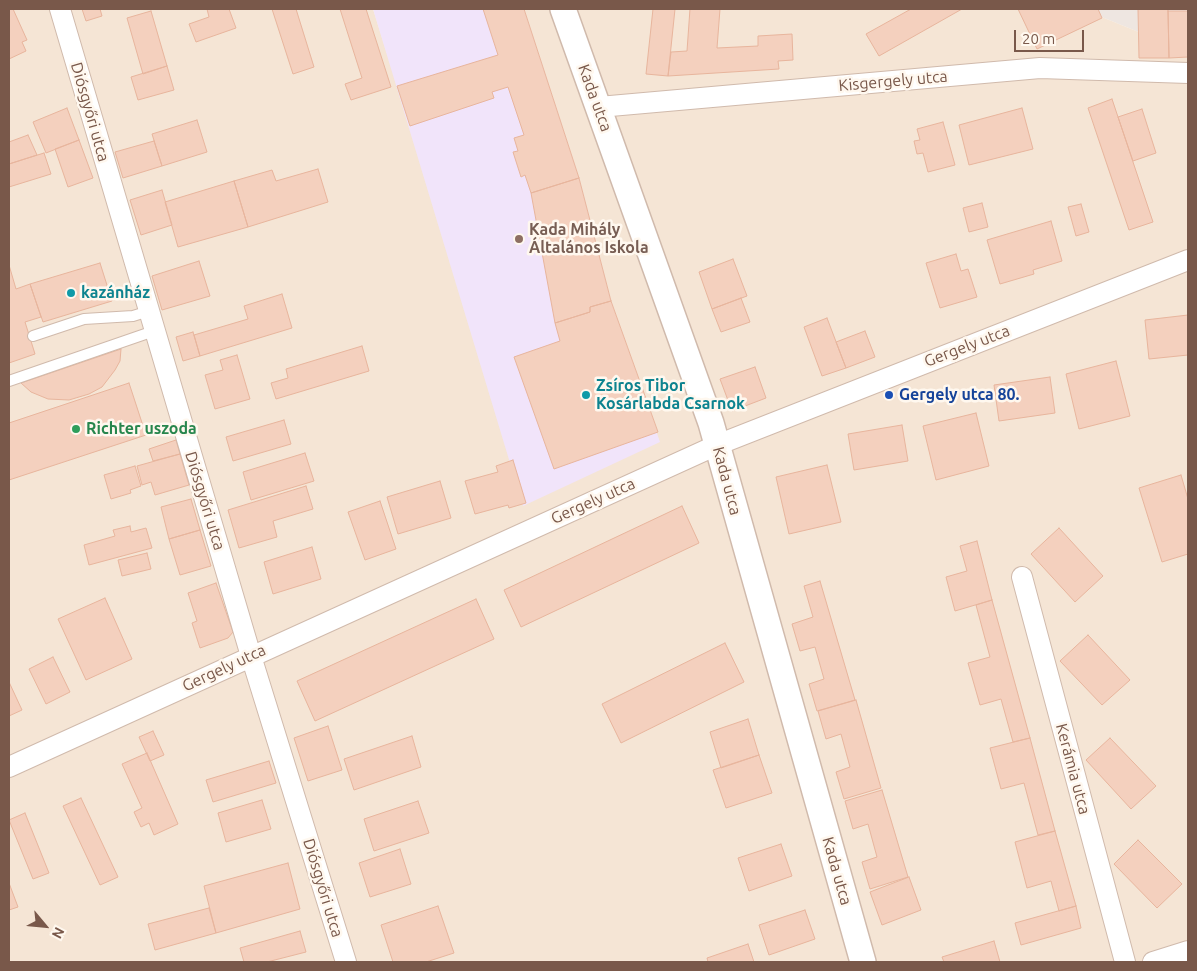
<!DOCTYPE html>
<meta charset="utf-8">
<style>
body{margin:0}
#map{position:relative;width:1197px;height:971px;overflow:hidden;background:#fdf4e7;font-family:Ubuntu,sans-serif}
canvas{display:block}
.frame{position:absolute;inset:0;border:10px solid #79584a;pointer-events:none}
.north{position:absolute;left:20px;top:901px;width:50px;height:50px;-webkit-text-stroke:4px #fff8ef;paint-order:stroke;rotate:118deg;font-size:14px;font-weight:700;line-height:20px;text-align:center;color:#79584a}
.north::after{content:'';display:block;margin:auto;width:18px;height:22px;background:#79584a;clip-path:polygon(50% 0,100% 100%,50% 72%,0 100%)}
.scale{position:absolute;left:1014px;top:30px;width:70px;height:22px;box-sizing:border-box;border:2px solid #79584a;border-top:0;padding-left:6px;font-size:15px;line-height:18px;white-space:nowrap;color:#79584a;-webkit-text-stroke:4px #fff8ef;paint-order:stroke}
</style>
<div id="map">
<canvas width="1197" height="971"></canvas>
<div class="frame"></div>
<div class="north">N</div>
<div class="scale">20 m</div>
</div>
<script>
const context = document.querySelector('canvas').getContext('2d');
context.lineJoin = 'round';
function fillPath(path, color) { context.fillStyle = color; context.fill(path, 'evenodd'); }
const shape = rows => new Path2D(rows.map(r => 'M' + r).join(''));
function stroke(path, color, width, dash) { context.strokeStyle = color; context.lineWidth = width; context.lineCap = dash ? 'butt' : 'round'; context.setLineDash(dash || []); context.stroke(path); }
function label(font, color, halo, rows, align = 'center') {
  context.font = font + ' Ubuntu,sans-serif'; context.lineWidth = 5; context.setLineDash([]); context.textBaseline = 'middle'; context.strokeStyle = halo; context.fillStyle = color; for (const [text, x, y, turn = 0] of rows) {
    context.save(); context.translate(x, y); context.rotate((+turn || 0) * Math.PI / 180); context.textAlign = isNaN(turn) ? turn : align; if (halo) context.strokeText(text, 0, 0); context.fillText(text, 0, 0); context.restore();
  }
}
fillPath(shape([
 [9,9,373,9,410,126,658,432,611,301,579,178,524,9,1082,9,1188,52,1188,962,9,962]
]), '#f5e5d5');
fillPath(shape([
 [1082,9,1188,9,1188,52]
]), '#eee6e1');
fillPath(shape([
 [373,9,524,9,579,178,611,301,660,442,523,506]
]), '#f1e4fa');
const building = shape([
 [9,9,13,9,27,40,22,42,26,51,9,59,9,9],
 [82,9,100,9,102,16,86,21,82,9],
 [207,9,229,9,236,28,196,42,189,24,209,17,207,9],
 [272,9,296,9,314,67,293,74,272,9],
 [340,9,366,9,391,87,351,100,345,84,362,78,340,9],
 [483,9,524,9,579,178,531,193,525,175,521,177,513,152,518,151,514,138,524,135,508,87,492,92,494,98,410,126,397,86,498,55,483,9],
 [653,9,675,9,668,76,646,74,653,9],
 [690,9,720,9,717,48,758,46,758,36,792,34,793,60,778,61,779,69,668,76,671,52,687,51,690,9],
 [911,9,962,9,879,56,866,34,911,9],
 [1018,9,1098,9,1102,18,1037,49,1018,9],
 [1138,9,1168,9,1169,58,1139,58,1138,9],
 [151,11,167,66,143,74,127,18,151,11],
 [1168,11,1188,11,1188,57,1169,58,1168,11],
 [167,66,174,90,138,100,131,77,167,66],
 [1112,99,1153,222,1129,230,1088,108,1112,99],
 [67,108,79,140,46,153,33,122,67,108],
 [1022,108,1033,149,969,165,959,125,1022,108],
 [1142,109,1156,153,1133,161,1118,117,1142,109],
 [197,120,207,152,162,166,152,134,197,120],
 [943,122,955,165,928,172,923,153,917,154,914,141,920,140,917,129,943,122],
 [28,135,37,155,9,164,9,142,28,135],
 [79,140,93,178,68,187,55,149,79,140],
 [154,141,162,166,123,178,115,152,154,141],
 [44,153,51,174,9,187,9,164,44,153],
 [318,169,328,202,248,227,234,181,272,170,276,181,318,169],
 [579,178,611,301,590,307,590,312,555,323,531,193,579,178],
 [234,181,248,227,178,247,165,202,234,181],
 [162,190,172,225,141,235,130,200,162,190],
 [982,203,988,227,969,232,963,208,982,203],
 [1081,204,1089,232,1076,236,1068,207,1081,204],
 [1051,221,1062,261,1033,270,1034,274,1000,284,987,240,1051,221],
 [956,254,961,271,968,269,977,297,940,308,926,263,956,254],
 [733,259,747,296,712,309,699,272,733,259],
 [199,261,210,296,162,310,152,276,199,261],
 [100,263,112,301,43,322,30,284,100,263],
 [9,265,16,289,30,284,41,317,25,322,35,354,9,363,9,265],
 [282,294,292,328,200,356,194,335,248,319,244,306,282,294],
 [741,298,750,322,721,332,712,309,741,298],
 [611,301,658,432,554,469,514,357,560,341,555,323,590,312,590,307,611,301],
 [1188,315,1188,355,1149,359,1145,320,1188,315],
 [827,318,846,368,822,376,804,327,827,318],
 [865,331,875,357,846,368,836,342,865,331],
 [193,332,200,356,183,361,176,337,193,332],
 [362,346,369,371,276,399,271,383,288,378,286,369,362,346],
 [121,349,120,361,115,370,102,387,89,394,69,400,48,399,31,392,21,383,121,349],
 [237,355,250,399,215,409,205,375,223,370,220,360,237,355],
 [1116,361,1130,416,1079,429,1066,374,1116,361],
 [755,367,766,398,732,411,720,379,755,367],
 [1050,377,1055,413,999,421,994,385,1050,377],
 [129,383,146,435,9,480,9,423,129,383],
 [976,413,989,466,936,480,923,426,976,413],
 [284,420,291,444,233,461,226,437,284,420],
 [902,425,908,461,854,470,848,434,902,425],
 [176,440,180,454,153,461,149,449,176,440],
 [305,453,314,481,251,500,243,472,305,453],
 [180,454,189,485,155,495,151,482,142,485,137,466,180,454],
 [513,460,526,503,509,508,508,505,475,514,465,481,498,472,496,466,513,460],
 [827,465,841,522,789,534,776,477,827,465],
 [135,466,141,486,130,490,131,493,111,499,104,475,135,466],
 [1181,475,1188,499,1188,554,1162,562,1139,488,1181,475],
 [440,481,451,518,398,534,387,497,440,481],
 [306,486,313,509,273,521,277,537,239,548,228,510,306,486],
 [191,499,200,530,169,539,161,507,191,499],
 [380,501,396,549,365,560,348,512,380,501],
 [682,506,699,543,521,627,504,590,682,506],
 [130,526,131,532,146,528,152,548,89,565,84,545,115,536,113,530,130,526],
 [1059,528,1103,576,1075,602,1031,554,1059,528],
 [200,530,211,566,180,575,169,539,200,530],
 [977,541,992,600,955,611,946,577,967,571,960,546,977,541],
 [312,547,321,579,273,594,264,562,312,547],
 [147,553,151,569,122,576,118,560,147,553],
 [820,581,855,700,817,711,809,684,824,679,815,647,800,651,792,624,813,617,804,586,820,581],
 [216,583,233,632,228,638,200,648,192,623,197,621,188,593,216,583],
 [105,598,132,659,86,680,58,619,105,598],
 [476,599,494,639,315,721,297,681,476,599],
 [992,600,1030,738,1013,742,1001,699,980,705,968,663,990,657,976,605,992,600],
 [1088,635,1130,680,1102,705,1060,661,1088,635],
 [725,643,744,682,621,743,602,704,725,643],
 [53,657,70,692,46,704,29,669,53,657],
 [9,682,22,710,9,716,9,682],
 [856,700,881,788,844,799,836,772,850,767,841,734,826,739,818,711,856,700],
 [748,719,759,755,721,768,710,732,748,719],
 [328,726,342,770,308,781,294,738,328,726],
 [153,731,164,755,150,761,139,737,153,731],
 [412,736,421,767,354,790,344,759,412,736],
 [1030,738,1055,831,1038,835,1024,783,1001,789,990,748,1030,738],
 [1110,738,1156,786,1131,809,1086,760,1110,738],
 [147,753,178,824,154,835,149,823,141,827,134,812,142,808,122,764,147,753],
 [759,755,772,793,726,808,713,770,759,755],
 [269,761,276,783,213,802,206,780,269,761],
 [882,790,908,877,870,889,862,862,877,857,868,824,853,829,845,801,882,790],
 [81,798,118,877,100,885,63,806,81,798],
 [262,800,271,829,226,842,218,813,262,800],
 [418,801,429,833,374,851,364,819,418,801],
 [25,813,49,873,33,879,9,820,25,813],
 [1055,831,1076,906,1059,911,1051,881,1027,888,1015,842,1055,831],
 [1138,840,1182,884,1157,908,1114,864,1138,840],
 [781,844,792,876,749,891,738,858,781,844],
 [400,849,411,884,370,897,359,863,400,849],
 [288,863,300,909,216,933,204,886,288,863],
 [909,877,921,910,882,925,870,892,909,877],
 [9,883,18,907,9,910,9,883],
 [438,906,454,953,426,962,393,962,381,925,438,906],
 [1076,906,1081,928,1021,945,1015,923,1076,906],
 [209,908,216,933,155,950,148,924,209,908],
 [805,910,815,939,769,955,759,925,805,910],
 [300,931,306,952,267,962,244,962,240,948,300,931],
 [994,941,1000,962,944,962,942,957,994,941],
 [748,944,754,962,708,962,707,958,748,944]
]);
fillPath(building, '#f4d0be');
stroke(building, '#e8b59d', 1);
const service = shape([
 [33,336,84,319,133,316,149,311],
 [9,381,154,331]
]);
const minor = shape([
 [60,9,251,656,346,962],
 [599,107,1040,68,1188,73],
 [1022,577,1125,962],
 [9,767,717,445,1188,260],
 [1153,962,1188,951]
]);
const tertiary = shape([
 [563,9,711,423,863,962]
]);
stroke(service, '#d0baac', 12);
stroke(minor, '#d0baac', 22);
stroke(tertiary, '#d0baac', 28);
stroke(service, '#fff', 10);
stroke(minor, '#fff', 20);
stroke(tertiary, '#fff', 25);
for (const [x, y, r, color] of [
 [519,239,5,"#8d6e63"],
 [71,293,5,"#0f9aa8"],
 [586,395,5,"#0f9aa8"],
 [889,395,5,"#1a4fb4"],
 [76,429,5,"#2e9e5b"]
]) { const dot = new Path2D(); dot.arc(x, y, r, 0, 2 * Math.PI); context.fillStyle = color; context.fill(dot); stroke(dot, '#fff8ef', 2); }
label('16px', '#79584a', '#fff8ef', [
 ["Kisgergely utca",893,81,-5],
 ["Kada utca",595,98,70],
 ["Diósgyőri utca",90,112,74],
 ["Gergely utca",967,346,-21],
 ["Kada utca",727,481,75],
 ["Diósgyőri utca",205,501,73],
 ["Gergely utca",593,501,-24],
 ["Gergely utca",224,668,-25],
 ["Kerámia utca",1073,769,75],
 ["Kada utca",837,871,74],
 ["Diósgyőri utca",323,888,73]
]);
label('bold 16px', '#785e54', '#fff8ef', [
 ["Kada Mihály",529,230],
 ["Általános Iskola",529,248]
], 'left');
label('bold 16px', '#0d838f', '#fff8ef', [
 ["kazánház",81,293],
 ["Zsíros Tibor",596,386],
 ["Kosárlabda Csarnok",596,404]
], 'left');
label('bold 16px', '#164399', '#fff8ef', [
 ["Gergely utca 80.",899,395]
], 'left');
label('bold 16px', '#27864d', '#fff8ef', [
 ["Richter uszoda",86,429]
], 'left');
</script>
